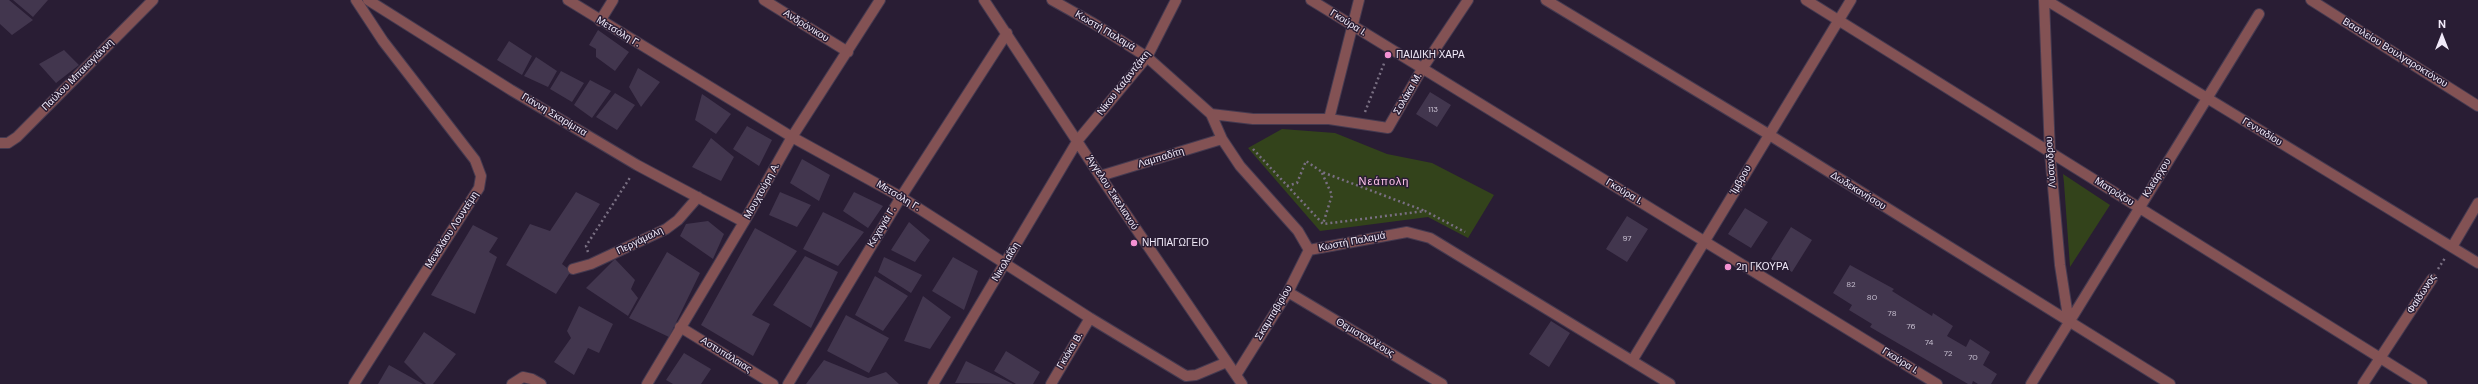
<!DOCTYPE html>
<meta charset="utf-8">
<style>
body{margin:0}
#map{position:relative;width:2478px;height:384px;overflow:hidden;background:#291d34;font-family:"DM Sans",sans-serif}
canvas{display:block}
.north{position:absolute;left:2422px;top:16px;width:40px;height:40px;-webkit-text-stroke:3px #291d34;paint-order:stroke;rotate:0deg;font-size:11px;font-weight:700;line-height:16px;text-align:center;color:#f1eaf9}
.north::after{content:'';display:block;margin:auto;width:14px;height:18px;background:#f1eaf9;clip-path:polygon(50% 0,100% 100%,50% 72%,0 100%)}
</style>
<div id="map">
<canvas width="2478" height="384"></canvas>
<div class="north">N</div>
</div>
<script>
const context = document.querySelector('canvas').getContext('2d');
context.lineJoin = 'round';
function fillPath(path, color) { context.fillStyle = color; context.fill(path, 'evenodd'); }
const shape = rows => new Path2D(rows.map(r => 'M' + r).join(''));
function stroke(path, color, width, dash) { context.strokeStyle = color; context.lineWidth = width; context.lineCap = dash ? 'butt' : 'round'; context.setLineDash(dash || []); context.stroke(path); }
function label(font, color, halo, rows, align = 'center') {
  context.font = font + ' "DM Sans",sans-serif'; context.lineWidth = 3; context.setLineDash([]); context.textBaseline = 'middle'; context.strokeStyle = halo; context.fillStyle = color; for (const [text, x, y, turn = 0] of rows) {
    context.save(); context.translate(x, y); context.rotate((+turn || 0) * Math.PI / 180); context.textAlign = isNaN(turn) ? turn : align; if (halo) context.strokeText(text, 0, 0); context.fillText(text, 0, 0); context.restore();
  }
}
fillPath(shape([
 [1282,129,1335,133,1387,154,1432,163,1494,195,1468,238,1428,217,1320,231,1248,148],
 [2063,174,2110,205,2070,267,2064,183]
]), '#33431b');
fillPath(shape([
 [0,0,9,0,33,20,12,35,0,24],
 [13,0,48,0,33,17],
 [598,30,629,52,615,71,596,57,596,49,589,45],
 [509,41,532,56,522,75,497,60],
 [64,50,79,65,56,83,39,64],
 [536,57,557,71,548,87,524,76],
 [638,68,660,82,641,107,629,87],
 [561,71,584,83,572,102,550,89],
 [590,80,611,91,592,118,574,105],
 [1430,92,1451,105,1437,127,1416,114],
 [615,93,635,105,617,130,596,117],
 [702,94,731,114,716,134,695,120],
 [747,126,772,140,759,166,733,149],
 [711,138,734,157,721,181,692,167],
 [802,159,830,175,819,201,790,183],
 [576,192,600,204,562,264,571,271,556,294,506,265,530,224,550,231],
 [780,192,811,205,797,227,769,215],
 [854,192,883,206,868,228,843,211],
 [1745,208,1768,222,1751,248,1728,234],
 [823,212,864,232,838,266,803,249],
 [1627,216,1648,229,1627,262,1606,249],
 [708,221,724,234,713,259,680,236,686,224],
 [909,222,930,240,915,262,891,250],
 [473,225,498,238,489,252,497,257,475,314,431,295],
 [1791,227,1812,240,1792,272,1771,259],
 [755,228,797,251,752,315,770,324,753,356,701,325],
 [667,252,700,273,669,337,629,318],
 [805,256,838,272,811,328,773,305],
 [884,257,922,275,911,293,878,272],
 [953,257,978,271,964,310,932,291],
 [615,259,635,280,631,289,638,298,628,316,586,288],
 [1850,265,1894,289,1892,291,1932,316,1933,313,1953,326,1947,336,1966,347,1970,339,1990,352,1983,365,1997,374,1991,384,1978,384,1973,381,1972,384,1968,384,1870,327,1872,324,1849,310,1852,305,1833,293],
 [875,276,908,296,883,331,855,315],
 [923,296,951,317,930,349,904,341],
 [579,306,613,324,599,353,588,348,574,375,554,362,571,338,567,331],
 [846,315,889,338,869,373,827,351],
 [1551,321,1570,333,1549,367,1529,354],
 [424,332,456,354,433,384,426,384,404,362],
 [1006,351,1040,372,1033,384,1016,384,994,371],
 [684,353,711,369,701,384,673,384,666,380],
 [824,360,868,378,886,372,899,384,806,384],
 [966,361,1013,384,955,383],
 [389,365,423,384,378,384]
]), '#42364e');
const minor = shape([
 [368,0,511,90,637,165,744,222],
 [568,0,792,137,901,197,1090,318,1186,376,1196,375,1227,362],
 [764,0,848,52],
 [984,0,1100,176,1242,384],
 [1052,0,1093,23,1147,57,1211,114,1222,139,1240,166,1298,231,1309,250,1407,232,1430,238,1670,384],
 [1311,0,1937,384],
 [1546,0,1768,134,2170,384],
 [1806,0,2422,384],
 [2044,0,2050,153,2060,265,2069,323],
 [2046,0,2478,263],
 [2311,0,2478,106],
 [600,21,613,0],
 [1211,114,1253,119,1329,119,1388,128,1422,69,1468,0],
 [1329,119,1359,0],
 [0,143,8,143,17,137,153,0],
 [1100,176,1222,139],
 [2452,247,2478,203],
 [573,269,591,264,666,229,678,220,698,197],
 [1288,292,1442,384],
 [680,327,773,384],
 [1632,361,1851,0],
 [1236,375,1288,292,1309,250],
 [354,384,479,188,481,176,475,160,383,41,356,0],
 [512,384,523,377,532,379,541,384],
 [647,384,744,222,792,137,880,0],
 [788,384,901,197,1007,33],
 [933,384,1078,140,1147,57,1176,0],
 [1051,384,1090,318],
 [2031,384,2259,14],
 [2363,384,2432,279]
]);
stroke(minor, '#453a50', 12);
stroke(shape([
 [1365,112,1385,61],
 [1253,149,1323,224,1425,211,1465,232],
 [1322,173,1332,195,1323,224],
 [1287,186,1297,183,1306,161,1322,172,1425,211],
 [588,252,586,246,631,176],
 [2438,269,2445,258]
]), '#796f82', 2.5, [2, 3]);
stroke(minor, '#835254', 10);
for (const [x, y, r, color] of [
 [1388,55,4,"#f491d3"],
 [1134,243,4,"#f491d3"],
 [1728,267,4,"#f491d3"]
]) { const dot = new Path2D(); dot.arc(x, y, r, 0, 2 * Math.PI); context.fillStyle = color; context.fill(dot); stroke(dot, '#291d34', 1.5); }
label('8px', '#c5bdce', null, [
 ["113",1433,110],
 ["97",1627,239],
 ["82",1851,285],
 ["80",1872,298],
 ["78",1892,314],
 ["76",1911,327],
 ["74",1929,343],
 ["72",1948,354],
 ["70",1973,358]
]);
label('10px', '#f1eaf9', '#291d34', [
 ["Γκούρα Ι.",1348,23,32],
 ["Ανδρόνικου",806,26,32],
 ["Κωστή Παλαμά",1105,31,31],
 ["Μετσόλη Γ.",618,32,31],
 ["Βασιλείου Βουλγαροκτόνου",2395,53,32],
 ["Παύλου Μπακογιάννη",78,75,-45],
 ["Νίκου Καζαντζάκη",1124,83,-52],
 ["Σολάκα Μ.",1408,94,-60],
 ["Γιάννη Σκαρίμπα",554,115,31],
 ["Γενναδίου",2262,132,31],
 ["Λαμπαδίτη",1161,158,-17],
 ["Λύσανδρου",2051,162,-94],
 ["Κλεάρχου",2157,178,-58],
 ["Ίμβρου",1741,180,-60],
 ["Μουχτούρη Α.",762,191,-61],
 ["Δωδεκανήσου",1858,191,32],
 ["Γκούρα Ι.",1624,192,31],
 ["Ματρόζου",2114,192,32],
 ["Άγγελου Σικελιανού",1112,193,57],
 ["Μετσόλη Γ.",898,196,31],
 ["Κεχαγιά Γ.",882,227,-59],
 ["Μενελάου Λουντέμη",452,230,-57],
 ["Περγάμαλη",640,241,-26],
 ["Κωστή Παλαμά",1352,242,-11],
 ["Νικολαΐδη",1006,262,-59],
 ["Φαίδωνος",2422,294,-57],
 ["Σκαμπαβιρίου",1274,313,-59],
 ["Θεμιστοκλέους",1365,338,31],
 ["Γκιόκα Β.",1070,351,-59],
 ["Αστυπάλαιας",726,355,32],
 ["Γκούρα Ι.",1900,361,32]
]);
label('10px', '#f1eaf9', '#291d34', [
 ["ΠΑΙΔΙΚΗ ΧΑΡΑ",1396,55],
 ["ΝΗΠΙΑΓΩΓΕΙΟ",1142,243],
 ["2η ΓΚΟΥΡΑ",1736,267]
], 'left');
context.letterSpacing = '1px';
label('11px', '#fbc2e6', '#291d34', [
 ["Νεάπολη",1384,182]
]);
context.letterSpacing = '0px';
</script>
